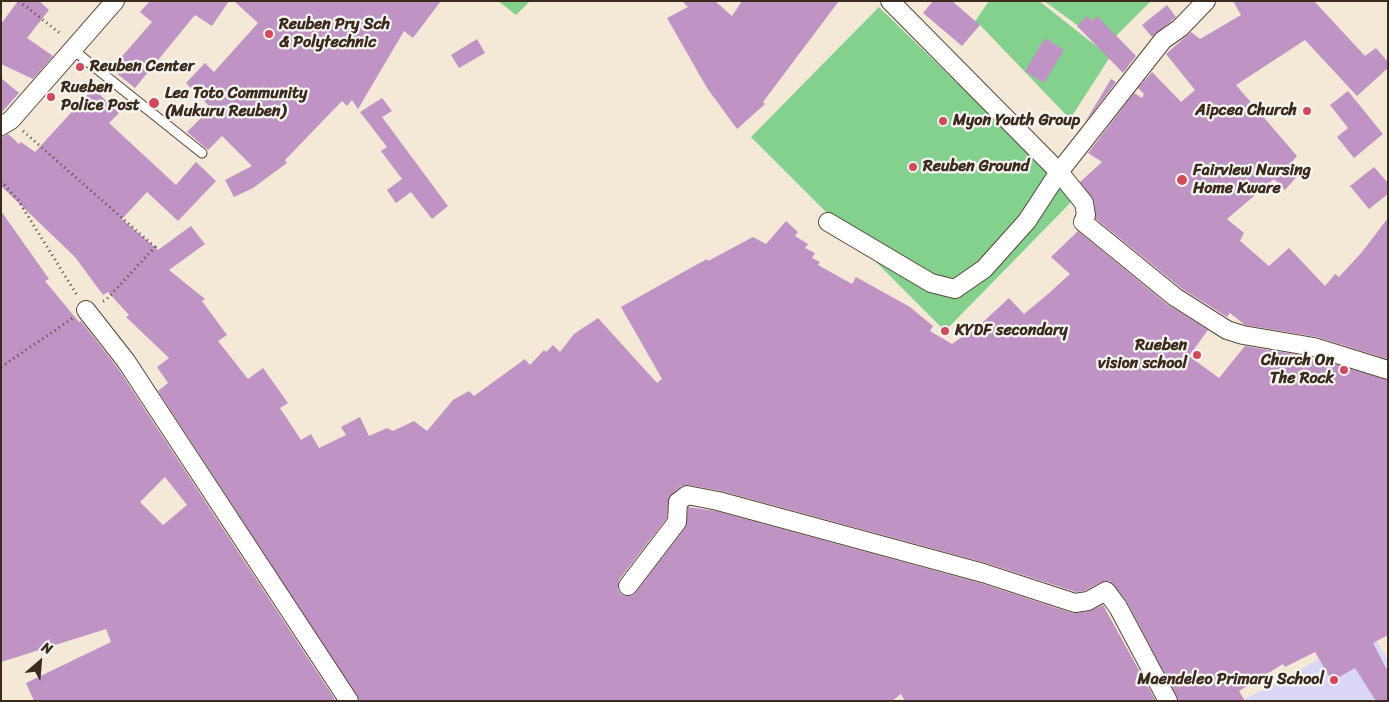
<!DOCTYPE html>
<style>
body{margin:0}
#map{position:relative;width:1389px;height:702px;overflow:hidden;background:#f4e8d6;font-family:Sriracha,sans-serif}
canvas{display:block}
.frame{position:absolute;inset:0;border:2px solid #3b2a1e;pointer-events:none}
.north{position:absolute;left:15px;top:637px;width:50px;height:50px;-webkit-text-stroke:4px #f6f6f2;paint-order:stroke;rotate:27deg;font-size:14px;font-weight:700;line-height:20px;text-align:center;color:#3b2a1e}
.north::after{content:'';display:block;margin:auto;width:18px;height:22px;background:#3b2a1e;clip-path:polygon(50% 0,100% 100%,50% 72%,0 100%)}
</style>
<div id="map">
<canvas width="1389" height="702"></canvas>
<div class="frame"></div>
<div class="north">N</div>
</div>
<script>
const context = document.querySelector('canvas').getContext('2d');
context.lineJoin = 'round';
function fillPath(path, color) { context.fillStyle = color; context.fill(path, 'evenodd'); }
const shape = rows => new Path2D(rows.map(r => 'M' + r).join(''));
function stroke(path, color, width, dash) { context.strokeStyle = color; context.lineWidth = width; context.lineCap = dash ? 'butt' : 'round'; context.setLineDash(dash || []); context.stroke(path); }
function label(font, color, halo, rows, align = 'center') {
  context.font = font + ' Sriracha,sans-serif'; context.lineWidth = 4.5; context.setLineDash([]); context.textBaseline = 'middle'; context.strokeStyle = halo; context.fillStyle = color; for (const [text, x, y, turn = 0] of rows) {
    context.save(); context.translate(x, y); context.rotate((+turn || 0) * Math.PI / 180); context.textAlign = isNaN(turn) ? turn : align; if (halo) context.strokeText(text, 0, 0); context.fillText(text, 0, 0); context.restore();
  }
}
fillPath(shape([
 [1371,631,1388,661,1388,701,1242,701]
]), '#dad6f7');
fillPath(shape([
 [498,1,530,1,516,15],
 [989,1,1039,1,1110,57,1070,119,980,25,974,23],
 [1044,1,1151,1,1106,46],
 [879,7,1075,198,945,331,751,137]
]), '#84d08d');
fillPath(shape([
 [18,1,39,1,49,10,27,38,53,56,33,79,1,64,1,24],
 [150,1,229,1,212,26,195,15,135,88,111,69,152,22,140,12],
 [234,1,441,1,413,38,404,31,358,109,352,100,347,106,342,101,285,160,287,163,253,188,234,197,225,180,252,166,222,136,208,150,187,132,211,108,186,83,205,63,214,72,258,23],
 [682,1,715,1,732,16,742,1,839,1,763,102,765,104,737,129,707,88,667,18,688,7],
 [933,1,952,1,980,25,962,46,923,13],
 [1233,1,1314,1,1365,56,1376,48,1388,62,1388,68,1357,96,1305,40,1236,85,1297,156,1290,164,1300,173,1285,190,1274,179,1227,219,1244,233,1240,241,1269,266,1289,248,1325,286,1335,274,1339,277,1362,252,1388,218,1388,359,1317,337,1245,325,1230,313,1227,317,1181,288,1096,219,1094,201,1080,182,1102,162,1088,153,1134,93,1142,98,1144,94,1138,88,1152,72,1181,102,1195,90,1166,54,1191,32,1200,39,1241,15],
 [1167,5,1176,17,1152,37,1142,25],
 [1087,16,1092,21,1097,16,1136,56,1123,73,1077,26],
 [1045,38,1064,50,1044,83,1025,71],
 [477,39,485,53,459,68,451,55],
 [1,78,19,93,1,113],
 [1111,79,1116,82,1084,124],
 [96,91,119,113,109,123,176,185,196,162,216,181,178,221,147,192,122,219,158,250,191,226,205,244,169,270,205,299,202,301,227,335,218,341,248,379,263,368,288,403,280,408,301,440,311,434,319,448,346,435,341,427,360,417,369,436,387,428,393,431,414,421,427,431,453,400,469,391,474,396,525,359,530,365,544,350,546,352,553,345,560,352,574,334,598,318,657,383,662,379,621,307,694,266,707,259,708,261,753,237,766,244,786,221,798,232,795,236,808,244,805,248,815,253,812,258,820,262,818,265,852,284,856,277,910,307,933,326,930,331,952,344,983,322,1009,298,1024,314,1048,294,1070,274,1051,257,1078,231,1168,305,1208,330,1189,356,1219,378,1245,346,1312,357,1388,380,1388,635,1373,643,1388,672,1388,701,1376,701,1355,668,1332,681,1315,652,1285,667,1283,664,1239,691,1245,701,1179,701,1127,602,1110,581,1101,582,1084,591,1076,592,986,563,721,491,689,485,681,486,669,497,667,518,619,580,618,590,622,595,632,596,636,592,685,528,688,507,716,511,980,583,1072,613,1090,611,1103,605,1156,701,905,701,901,694,892,701,360,701,158,391,168,383,157,367,169,358,126,317,129,315,108,292,103,295,75,257,1,186,1,137,8,134,19,144,21,142,35,152,90,92,93,94],
 [1348,91,1383,134,1354,158,1337,137,1348,128,1330,105],
 [382,98,392,111,382,117,448,206,432,219,411,192,396,203,387,190,402,179,381,151,387,147,360,112],
 [1374,167,1388,183,1388,194,1369,209,1350,186],
 [1,211,49,279,45,281,79,322,81,321,117,367,336,701,34,701,26,683,111,642,106,629,1,662],
 [165,477,187,505,163,525,140,502]
]), '#c093c5');
const lane = shape([
 [72,49,202,153]
]);
const street = shape([
 [890,1,1059,172,1084,203,1086,215,1083,222,1175,297,1227,330,1243,335,1314,347,1388,370],
 [1,126,11,120,115,1],
 [828,222,931,283,955,289,984,269,1027,221,1059,172,1163,40,1180,28,1206,1],
 [86,310,126,361,349,701],
 [628,586,677,522,678,502,687,495,718,501,983,573,1075,603,1088,601,1106,591,1118,607,1168,701]
]);
stroke(lane, '#57463a', 11);
stroke(street, '#57463a', 20);
stroke(shape([
 [19,1,62,35],
 [23,131,155,247,106,300,101,302],
 [1,181,18,200,77,295],
 [1,367,73,318]
]), '#57463a', 3, [1, 4]);
stroke(lane, '#fff', 9);
stroke(street, '#fff', 18);
for (const [x, y, r, color] of [
 [269,34,5,"#d1495b"],
 [80,67,5,"#d1495b"],
 [51,97,5,"#d1495b"],
 [154,103,6,"#d1495b"],
 [1307,111,5,"#d1495b"],
 [943,121,5,"#d1495b"],
 [913,167,5,"#d1495b"],
 [1182,180,6,"#d1495b"],
 [945,331,5,"#d1495b"],
 [1197,355,5,"#d1495b"],
 [1344,370,5,"#d1495b"],
 [1334,680,5,"#d1495b"]
]) { const dot = new Path2D(); dot.arc(x, y, r, 0, 2 * Math.PI); context.fillStyle = color; context.fill(dot); stroke(dot, '#f6f6f2', 2); }
label('bold 16px', '#3b2a1e', '#f6f6f2', [
 ["Reuben Pry Sch",279,25],
 ["& Polytechnic",279,43],
 ["Reuben Center",90,67],
 ["Rueben",61,88],
 ["Police Post",61,106],
 ["Lea Toto Community",165,94],
 ["(Mukuru Reuben)",165,112],
 ["Aipcea Church",1297,111,"right"],
 ["Myon Youth Group",953,121],
 ["Reuben Ground",923,167],
 ["Fairview Nursing",1193,171],
 ["Home Kware",1193,189],
 ["KYDF secondary",955,331],
 ["Rueben",1187,346,"right"],
 ["vision school",1187,364,"right"],
 ["Church On",1334,361,"right"],
 ["The Rock",1334,379,"right"],
 ["Maendeleo Primary School",1324,680,"right"]
], 'left');
</script>
